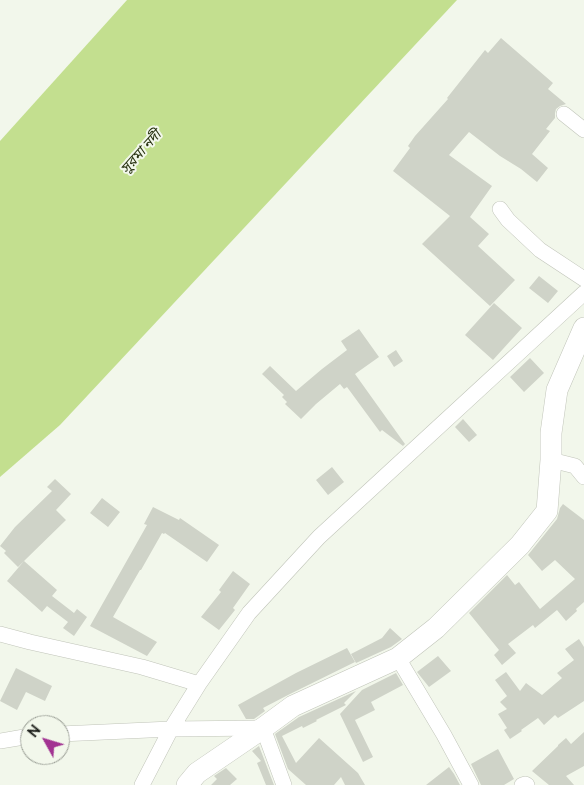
<!DOCTYPE html>
<meta charset="utf-8">
<style>
body{margin:0}
#map{position:relative;width:584px;height:785px;overflow:hidden;background:#f2f7eb;font-family:Raleway,sans-serif}
canvas{display:block}
.north{position:absolute;left:20px;top:715px;width:50px;height:50px;box-sizing:border-box;background:#f2f7eb;border:1px solid #9da198;border-radius:50%;rotate:309deg;font-size:14px;font-weight:700;line-height:20px;text-align:center;color:#1e201b}
.north::after{content:'';display:block;margin:auto;width:18px;height:22px;background:#a23392;clip-path:polygon(50% 0,100% 100%,50% 72%,0 100%)}
</style>
<div id="map">
<canvas width="584" height="785"></canvas>
<div class="north">N</div>
</div>
<script>
const context = document.querySelector('canvas').getContext('2d');
context.lineJoin = 'round';
function fillPath(path, color) { context.fillStyle = color; context.fill(path, 'evenodd'); }
const shape = rows => new Path2D(rows.map(r => 'M' + r).join(''));
function stroke(path, color, width, dash) { context.strokeStyle = color; context.lineWidth = width; context.lineCap = dash ? 'butt' : 'round'; context.setLineDash(dash || []); context.stroke(path); }
function label(font, color, halo, rows, align = 'center') {
  context.font = font + ' Raleway,"Noto Sans Bengali",sans-serif'; context.lineWidth = 4; context.setLineDash([]); context.textBaseline = 'middle'; context.strokeStyle = halo; context.fillStyle = color; for (const [text, x, y, turn = 0] of rows) {
    context.save(); context.translate(x, y); context.rotate((+turn || 0) * Math.PI / 180); context.textAlign = isNaN(turn) ? turn : align; if (halo) context.strokeText(text, 0, 0); context.fillText(text, 0, 0); context.restore();
  }
}
fillPath(shape([
 [127,0,457,0,60,425,0,477,0,141]
]), '#c3df8f');
fillPath(shape([
 [501,38,553,83,548,89,566,104,560,106,556,109,555,113,555,118,546,129,550,131,532,154,548,168,537,182,521,169,500,156,469,132,449,155,492,186,470,217,489,234,478,246,515,280,490,306,422,244,450,216,393,171,410,148,408,146,415,136,448,99,447,98,485,50,488,53],
 [539,276,558,291,548,303,529,288],
 [494,303,522,328,493,360,465,335],
 [359,329,379,357,355,374,405,444,403,446,382,430,380,432,347,387,344,389,340,384,316,404,301,419,285,404,287,402,282,397,284,395,262,374,270,366,296,391,322,369,347,350,341,341],
 [396,350,403,361,394,367,387,356],
 [530,358,544,373,524,392,510,377],
 [463,419,477,435,469,442,455,427],
 [332,467,344,482,328,495,316,480],
 [55,479,71,494,56,510,66,520,24,561,57,590,52,596,74,613,77,609,87,617,74,636,63,628,68,622,47,606,42,612,7,581,24,561,18,567,4,553,6,551,0,546,15,527,52,491,47,487],
 [102,498,120,512,108,527,90,513],
 [563,504,584,520,584,602,576,609,577,611,566,621,557,610,535,628,533,625,508,644,516,653,502,665,494,655,499,650,469,613,507,575,515,585,519,582,540,609,575,579,555,560,542,571,528,555,557,519,560,508],
 [153,507,179,520,180,518,219,545,207,562,165,533,164,534,162,533,141,570,140,570,113,617,157,642,147,656,90,626,147,525,144,524],
 [233,571,250,584,233,608,235,610,219,630,201,617,221,592,219,590],
 [390,628,402,639,391,647,356,663,351,654,382,638],
 [579,639,584,647,584,701,558,718,555,715,544,725,538,718,521,730,522,731,510,739,504,730,507,728,498,714,507,709,500,702,507,696,495,680,506,672,520,691,526,683,542,695,562,678,557,673,574,660,565,649],
 [347,648,355,662,288,695,263,708,265,711,254,719,246,719,238,705,296,673],
 [438,656,451,671,429,687,417,672],
 [16,668,52,686,45,701,26,692,17,710,0,701],
 [396,673,403,685,371,702,375,710,355,720,373,757,363,762,340,714,362,690],
 [356,691,344,703,346,705,316,720,317,721,303,728,302,726,282,736,296,763,319,738,358,773,365,785,345,785,341,777,334,785,306,785,288,769,275,734,299,717],
 [584,732,584,766,566,776,574,785,549,785,532,771,558,746,558,745,566,738,571,744],
 [259,746,274,785,266,785,257,763,261,761,252,751],
 [498,749,514,779,504,785,481,785,471,764],
 [449,767,454,774,460,785,426,785],
 [226,768,237,779,230,785,211,785,217,779,214,776]
]), '#cfd3c8');
const street = shape([
 [564,114,584,130],
 [500,209,508,220,540,250,584,279],
 [551,460,575,466,584,477],
 [0,634,30,642,142,667,199,684],
 [398,658,444,735,471,785],
 [60,734,171,729,263,728,284,785],
 [0,741,30,736],
 [142,785,171,729,199,684,249,613,319,537,584,293],
 [522,785,525,784,527,785]
]);
const secondary = shape([
 [187,785,197,773,263,728,293,706,398,658,436,628,520,545,547,511,551,460,551,433,557,390,584,328]
]);
stroke(street, '#c0c4b9', 16);
stroke(secondary, '#c0c4b9', 22);
stroke(street, '#fff', 15);
stroke(secondary, '#fff', 21);
label('italic 14px', '#273110', '#f2f7eb', [
 ["সুরমা নদী",141,152,-48]
]);
</script>
